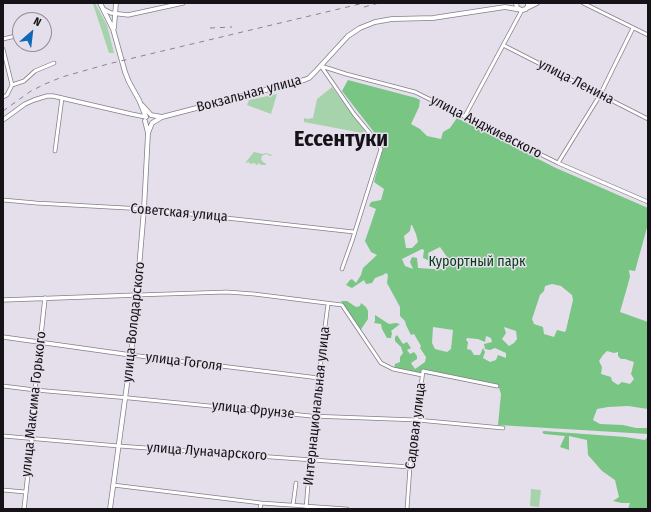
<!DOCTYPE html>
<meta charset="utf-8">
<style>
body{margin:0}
#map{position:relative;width:651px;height:512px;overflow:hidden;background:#e5dfeb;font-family:"Fira Sans Condensed",sans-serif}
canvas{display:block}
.frame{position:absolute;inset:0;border:4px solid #151317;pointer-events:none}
.north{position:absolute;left:12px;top:12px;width:40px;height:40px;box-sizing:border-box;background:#e5dfeb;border:1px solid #928d96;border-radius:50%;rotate:28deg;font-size:11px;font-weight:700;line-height:16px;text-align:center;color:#151317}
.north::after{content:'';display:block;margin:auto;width:14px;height:18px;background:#0f69b6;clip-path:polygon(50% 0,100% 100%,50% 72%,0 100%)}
</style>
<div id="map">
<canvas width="651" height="512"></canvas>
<div class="frame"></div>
<div class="north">N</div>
</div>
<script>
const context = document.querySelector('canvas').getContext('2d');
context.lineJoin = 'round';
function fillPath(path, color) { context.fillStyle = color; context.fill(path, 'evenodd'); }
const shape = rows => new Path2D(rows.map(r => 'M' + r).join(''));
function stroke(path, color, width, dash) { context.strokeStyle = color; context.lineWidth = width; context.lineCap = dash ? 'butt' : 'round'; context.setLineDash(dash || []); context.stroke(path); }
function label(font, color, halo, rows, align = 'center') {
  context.font = font + ' "Fira Sans Condensed",sans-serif'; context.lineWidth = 3; context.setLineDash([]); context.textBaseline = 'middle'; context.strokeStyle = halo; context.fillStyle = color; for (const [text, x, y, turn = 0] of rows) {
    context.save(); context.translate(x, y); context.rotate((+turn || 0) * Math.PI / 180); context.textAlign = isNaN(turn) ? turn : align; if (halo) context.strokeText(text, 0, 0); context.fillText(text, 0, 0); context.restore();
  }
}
fillPath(shape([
 [95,3,107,25,114,53,109,53,93,4],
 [332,87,365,131,362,133,304,122,304,118,307,119,313,118,317,99],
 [277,94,271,114,247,105,249,100],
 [254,152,263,154,266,153,272,155,271,156,266,154,262,156,261,159,262,161,266,164,266,165,261,165,259,163,257,165,254,163,250,164,249,162,245,163],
 [531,489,541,490,539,507,530,506]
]), '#a6d3ab');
fillPath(shape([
 [348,80,416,98,420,100,419,107,411,124,420,129,427,136,441,139,443,132,450,128,457,118,556,168,648,208,648,224,635,271,629,270,630,277,620,312,648,322,648,409,628,406,608,407,597,409,593,420,600,424,623,425,636,428,648,428,648,434,498,425,501,394,499,388,394,368,395,364,400,362,400,357,403,353,401,347,395,341,395,337,397,335,403,344,407,342,411,348,407,350,410,354,414,352,417,356,417,359,411,363,415,369,425,362,426,357,420,348,421,346,414,334,411,335,406,325,405,321,400,316,400,307,387,283,388,275,386,273,383,275,375,278,372,283,366,284,364,280,352,288,346,285,350,280,352,279,356,283,361,275,363,268,377,255,371,252,365,241,376,209,369,206,371,202,381,200,384,189,374,182,384,145,342,91],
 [411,225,412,225,416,234,418,242,412,248,406,248,404,236,410,231],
 [440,247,447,257,447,261,443,269,433,269,418,268,417,258,412,257,410,262,413,269,405,266,402,259,422,249,424,250,423,258,430,261,428,253],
 [552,284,561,286,572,295,573,300,566,330,565,332,557,330,554,337,544,334,543,327,534,324,532,319,540,295,544,291,545,286],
 [433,327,453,330,451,349,447,352,435,349,432,343],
 [504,327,516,331,517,339,514,343,509,346,502,339,506,333],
 [486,336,491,338,492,342,484,344,485,349,490,350,495,348,506,353,506,358,498,355,496,360,490,362,483,358,485,352,483,348,480,355,474,355,471,350,467,349,468,342,466,340,467,338,478,339,485,342],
 [607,351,614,353,618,352,618,356,621,359,625,359,634,362,631,374,634,379,630,384,622,382,618,385,612,381,611,377,601,374,602,367,599,361,603,355],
 [341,301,347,301,356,307,360,306,361,303,366,307,368,311,368,319,360,331],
 [375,315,389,324,396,323,400,324,391,331,392,333,391,338,387,338,382,329,381,324,374,323,375,321],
 [544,431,625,437,645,440,648,436,648,509,628,509,630,503,622,503,613,501,619,497,615,480,602,471,588,455,587,440,569,436,569,450,560,447,565,436,544,434,542,432]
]), '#78c584');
const minor = shape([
 [583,3,648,35],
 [3,39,20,35],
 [503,45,648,119],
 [3,49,12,85],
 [321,66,346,74,415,92,558,163,648,202],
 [321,66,354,114,373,137,381,149,352,241,342,269],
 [3,97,7,95,12,85,24,81,35,71,54,63],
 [465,116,522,10],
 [55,151,62,98],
 [558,163,600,95,633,28],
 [3,200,36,203,144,209,354,232],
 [137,295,227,292,254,294,342,305,381,363,393,369,422,375],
 [131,355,319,378],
 [3,386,35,390,129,398,311,416,417,420,503,428],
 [3,436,119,446,410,467],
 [113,485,261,503,347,509],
 [3,490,25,492],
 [293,505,296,483],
 [260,509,261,503],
 [306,509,310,460,323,342,328,304],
 [407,509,410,467,423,371,497,386]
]);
const tertiary = shape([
 [103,9,111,13,128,15,183,3],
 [3,120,25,104,34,100,47,96,53,96,131,114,146,117],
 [3,300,137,295],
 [3,337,131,355],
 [24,509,32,438,35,390,45,298]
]);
const secondary = shape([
 [100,3,113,29,125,72,129,82,139,100,146,117],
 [516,3,517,8,522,10,526,9,528,6,528,3],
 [527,8,537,3],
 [114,28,116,3],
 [142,105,151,115,162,117],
 [148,133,152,123,162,117,304,80,309,78,315,72,348,36,360,28,375,22,392,19,433,18,505,7,522,10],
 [110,509,131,355,137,292,144,209,148,133,145,121]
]);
stroke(minor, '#847f8a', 4.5);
stroke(tertiary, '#847f8a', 5);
stroke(secondary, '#847f8a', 5.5);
stroke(minor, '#fff', 3);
stroke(tertiary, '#fff', 3.5);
stroke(secondary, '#fff', 4);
stroke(shape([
 [364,7,379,3],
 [210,28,232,27],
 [3,111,31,91,45,84,62,77,108,64,364,3]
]), '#87838b', 1, [5, 5]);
label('14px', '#151317', '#e5dfeb', [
 ["улица Ленина",576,82,27],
 ["Вокзальная улица",249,94,-15],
 ["улица Анджиевского",486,127,27],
 ["Советская улица",179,213,5],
 ["улица Володарского",134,322,-84],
 ["улица Гоголя",184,362,7],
 ["улица Максима Горького",34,404,-84],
 ["Интернациональная улица",317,406,-84],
 ["улица Фрунзе",253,410,6],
 ["Садовая улица",416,426,-83],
 ["улица Луначарского",207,452,4]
]);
label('14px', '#013d14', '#e5dfeb', [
 ["Курортный парк",477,262]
]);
label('bold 22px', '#151317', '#e5dfeb', [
 ["Ессентуки",341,140]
]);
</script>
